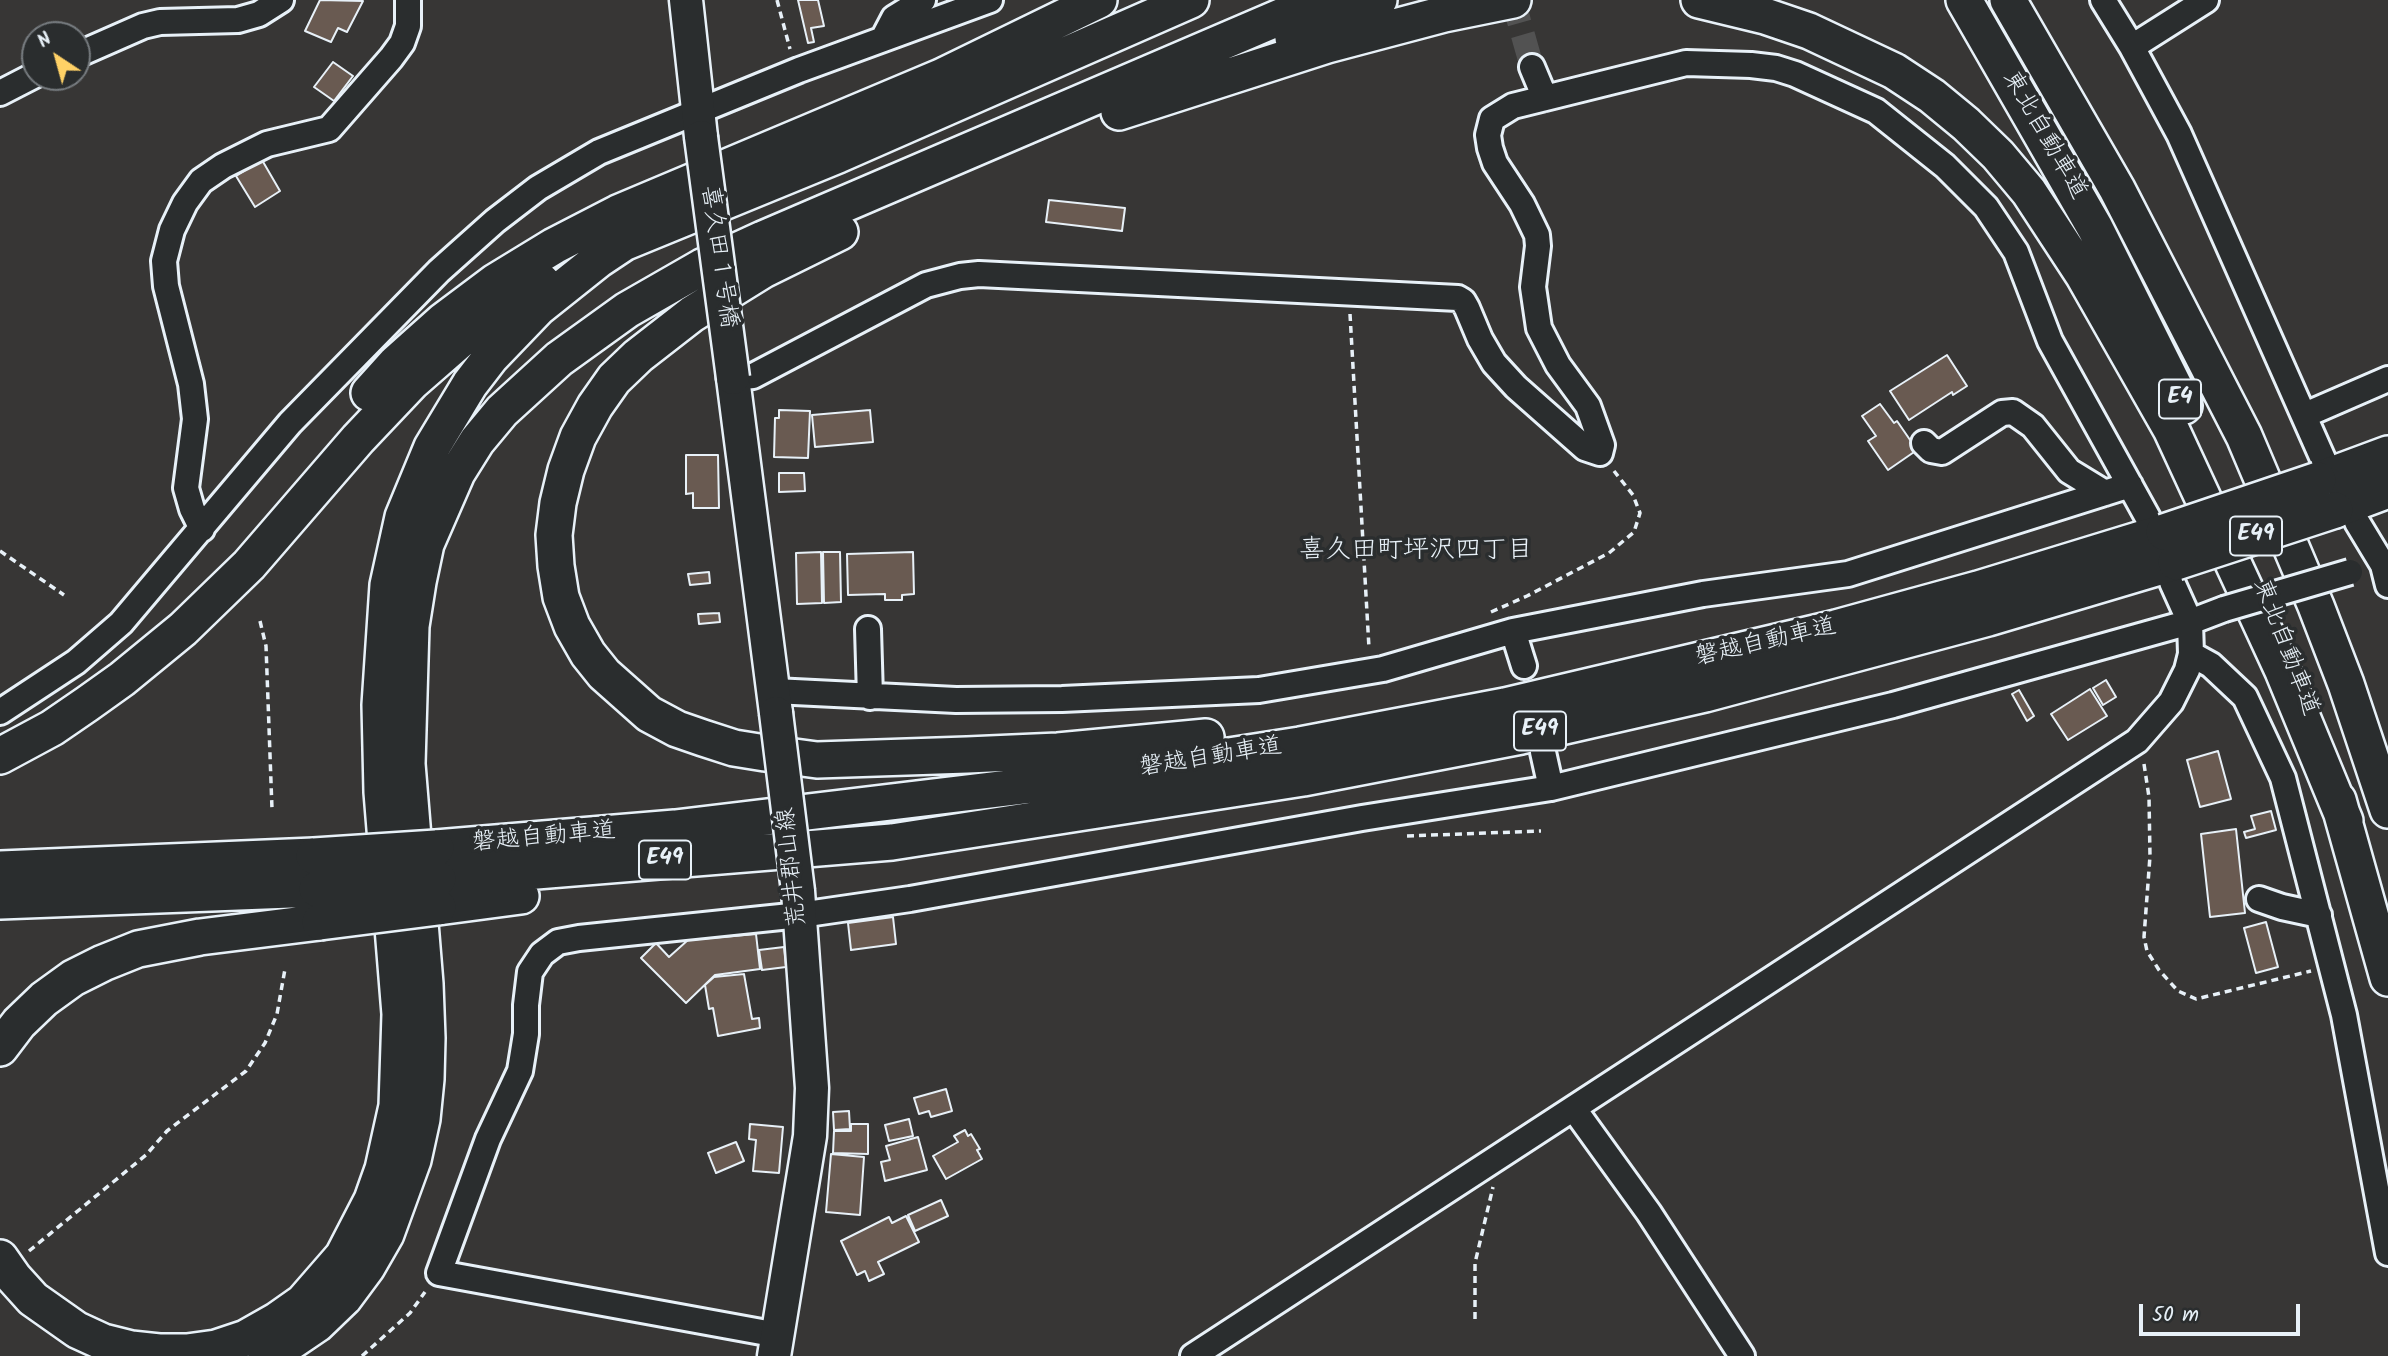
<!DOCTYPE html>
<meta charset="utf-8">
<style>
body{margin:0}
#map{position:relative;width:2388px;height:1356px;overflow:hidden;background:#373635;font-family:Kalam,sans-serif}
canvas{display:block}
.north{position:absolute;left:21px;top:21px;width:70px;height:70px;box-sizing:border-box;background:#2a2d2e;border:2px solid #767b7f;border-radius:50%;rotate:324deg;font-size:19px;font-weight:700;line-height:28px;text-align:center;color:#e8f1f8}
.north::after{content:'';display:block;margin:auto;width:24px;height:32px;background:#ffd166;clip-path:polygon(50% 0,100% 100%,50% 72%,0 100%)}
.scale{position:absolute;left:2139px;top:1304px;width:161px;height:32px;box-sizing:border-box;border:4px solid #e8f1f8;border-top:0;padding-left:9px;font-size:21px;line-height:24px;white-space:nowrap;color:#e8f1f8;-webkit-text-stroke:5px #2a2d2e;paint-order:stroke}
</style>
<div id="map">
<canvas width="2388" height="1356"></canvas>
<div class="north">N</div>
<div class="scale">50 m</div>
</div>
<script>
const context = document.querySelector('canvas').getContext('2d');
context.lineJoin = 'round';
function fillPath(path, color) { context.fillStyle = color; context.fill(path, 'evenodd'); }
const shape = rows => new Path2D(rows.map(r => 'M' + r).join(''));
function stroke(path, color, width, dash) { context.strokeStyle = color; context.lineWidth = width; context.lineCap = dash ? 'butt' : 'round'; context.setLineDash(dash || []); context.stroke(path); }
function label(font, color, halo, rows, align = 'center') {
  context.font = font + ' Kalam,"Klee One",sans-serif'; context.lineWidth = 7; context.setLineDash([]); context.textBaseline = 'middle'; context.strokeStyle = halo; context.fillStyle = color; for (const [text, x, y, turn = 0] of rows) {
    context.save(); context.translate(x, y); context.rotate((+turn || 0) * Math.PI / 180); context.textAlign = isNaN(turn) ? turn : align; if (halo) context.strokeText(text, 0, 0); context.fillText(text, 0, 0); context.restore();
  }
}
const building = shape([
 [320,0,363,1,347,32,338,28,331,42,305,31,320,0],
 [798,0,818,0,824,26,811,28,814,42,808,43,798,0],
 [333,62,353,76,334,101,314,87,333,62],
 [262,160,280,191,255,207,236,176,262,160],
 [1049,200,1125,208,1122,231,1046,222,1049,200],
 [1947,355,1967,386,1953,395,1952,392,1909,420,1890,391,1947,355],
 [1880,404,1894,423,1897,421,1917,450,1888,470,1868,441,1876,436,1862,416,1880,404],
 [779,410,810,411,808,458,774,457,775,418,779,418,779,410],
 [870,410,873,442,815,447,812,415,870,410],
 [686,455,718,455,719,508,693,508,693,493,686,494,686,455],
 [779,473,804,473,805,491,779,492,779,473],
 [821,552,822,603,797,604,796,553,821,552],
 [823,552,840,552,841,602,824,603,823,552],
 [913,552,914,594,902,595,902,600,885,600,885,594,848,595,847,554,913,552],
 [709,572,710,583,690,585,688,574,709,572],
 [719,613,720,622,699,624,698,614,719,613],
 [2106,680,2116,697,2103,705,2093,688,2106,680],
 [2090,689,2107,716,2068,740,2051,714,2090,689],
 [2019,690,2034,716,2027,721,2012,694,2019,690],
 [2218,751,2231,799,2200,807,2187,760,2218,751],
 [2271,811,2276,830,2246,838,2244,832,2255,829,2251,816,2271,811],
 [2236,829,2245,913,2210,917,2201,834,2236,829],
 [893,917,896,944,851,950,848,923,893,917],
 [2266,922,2278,967,2256,973,2244,928,2266,922],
 [756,934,760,969,715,975,686,1003,641,958,656,943,669,957,688,940,756,934],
 [784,947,786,967,762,970,759,950,784,947],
 [744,974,752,1019,759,1018,760,1028,718,1036,713,1008,709,1009,705,985,714,977,744,974],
 [946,1089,952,1111,931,1117,929,1111,919,1114,914,1098,946,1089],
 [849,1111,850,1129,834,1130,833,1112,849,1111],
 [909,1119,913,1136,889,1141,885,1125,909,1119],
 [750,1124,783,1127,779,1173,753,1171,756,1140,749,1139,750,1124],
 [851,1124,868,1124,868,1154,833,1153,834,1131,851,1131,851,1124],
 [965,1130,968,1136,971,1134,980,1149,977,1150,982,1159,946,1179,933,1156,958,1142,954,1136,965,1130],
 [918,1137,927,1170,885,1181,881,1162,890,1160,886,1146,918,1137],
 [736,1142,744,1161,716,1173,708,1153,736,1142],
 [831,1154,864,1157,860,1215,826,1212,831,1154],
 [941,1200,948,1216,915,1231,908,1215,941,1200],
 [906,1216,919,1242,878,1262,884,1274,869,1281,865,1271,857,1275,841,1241,889,1217,892,1223,906,1216]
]);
fillPath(building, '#695a51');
stroke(building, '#e8f1f8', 2);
stroke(shape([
 [1513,0,1532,67]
]), '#525252', 24, [24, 12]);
const minor = shape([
 [2103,0,2132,47,2179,134,2323,459],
 [883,39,894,18,923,0],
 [2132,47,2206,0],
 [77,55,143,26,160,22,238,20,259,14,281,0],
 [1532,67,1545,98],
 [0,93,35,75],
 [733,378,753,376,926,285,960,276,979,274,1458,298,1463,301,1467,308,1480,339,1494,363,1516,387,1585,448,1600,453,1602,445,1588,406,1558,365,1539,328,1533,287,1538,246,1537,235,1522,204,1495,163,1490,148,1488,135,1492,119,1513,106,1686,63,1751,65,1776,68,1795,74,1876,111,1945,166,1986,207,2016,252,2050,341,2148,518],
 [2305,415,2388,379],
 [1924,443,1931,450,1942,452,2002,413,2013,412,2033,426,2069,471,2105,493],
 [2357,522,2383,565,2388,585],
 [202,529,192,509,186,488,195,419,191,384,166,286,164,261,172,230,185,203,201,181,223,166,267,144,329,129,391,58,402,43,408,26,408,0],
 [868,629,870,697],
 [1513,631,1524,666],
 [2191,654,2211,665,2245,697,2283,778,2344,1015,2388,1253],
 [774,691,956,700,1062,699,1259,690,1383,669,1513,631,1703,594,1848,574,2130,485],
 [0,712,76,662,121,623,290,423,439,271,495,221,538,188,599,152,799,70,990,0],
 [1543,752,1551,788],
 [2259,899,2282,907,2319,915],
 [1574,1109,1649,1213,1742,1356],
 [778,1335,439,1273,488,1139,520,1071,526,1034,526,1005,530,972,542,954,558,942,579,938,800,915,910,899,1362,818,1551,788,1893,705,2190,622,2224,609],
 [1193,1356,2137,741,2171,702,2187,670,2191,654,2190,622,2172,582]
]);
const major = shape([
 [686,0,701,137],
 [733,378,776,713],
 [774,1356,810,1136,812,1088,798,891]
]);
const highway = shape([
 [1699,0,1765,16,1809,31,1894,71,1932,96,1966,124,1998,155,2029,192,2084,276,2171,429,2283,671,2345,821],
 [1964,0,2095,228,2184,406],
 [2008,0,2117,189,2244,436,2316,606,2346,684,2388,810],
 [1293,38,1379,0],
 [1119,112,1327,45,1444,14,1513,0],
 [840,232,763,270,692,314,638,356,614,379,595,406,578,437,566,470,558,503,554,535,556,566,561,597,572,626,588,654,604,674,649,714,677,729,703,738,734,748,765,753,817,760,967,755,1058,751,1206,737],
 [611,248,838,155,1191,0],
 [369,393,396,363,443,321,495,282,554,246,618,213,941,77,1099,0],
 [2318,480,2388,454],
 [2335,510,2388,490],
 [0,756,52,728,87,704,122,679,183,629,249,565,358,439,412,382,467,334,542,282],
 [2338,800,2388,978],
 [436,848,675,828,1074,780,1300,745,1505,706,1836,628,1978,589,2164,532],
 [0,869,314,856],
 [438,879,892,842,1303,778,1521,736,1705,694,1988,618,2176,562],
 [0,901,317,889],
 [438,907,521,896],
 [0,1048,19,1023,44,999,73,978,103,963,138,949,200,937,320,922],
 [0,1258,14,1278,33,1299,77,1330,103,1342,131,1349,159,1352,187,1352,216,1348,246,1338,276,1321,303,1302,343,1256,372,1200,383,1169,397,1106,400,1014,382,792,380,705,388,585,403,517,432,447,470,384,490,358,539,307,598,260,631,238],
 [266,1356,286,1345,317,1324,344,1298,367,1267,386,1234,413,1160,422,1119,426,1079,427,1038,425,984,407,764,411,626,418,582,426,544,457,473,477,441,502,411,559,359,627,310,702,267,763,239,1320,0]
]);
stroke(minor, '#e8f1f8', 30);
stroke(major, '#e8f1f8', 37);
stroke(highway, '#e8f1f8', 40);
stroke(shape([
 [777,0,790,49],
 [1350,314,1369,648],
 [0,551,64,595],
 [1491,612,1527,596,1609,553,1634,532,1640,513,1633,495,1614,471],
 [260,621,266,646,272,809],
 [2144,764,2149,797,2150,856,2144,937,2147,951,2159,970,2178,991,2196,999,2311,971],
 [1407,836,1541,831],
 [29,1251,146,1155,167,1131,246,1071,265,1043,277,1014,285,969],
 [1475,1319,1475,1263,1493,1187],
 [362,1356,410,1313,425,1292]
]), '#e8f1f8', 3.5, [7, 5]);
stroke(minor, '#2a2d2e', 24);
stroke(major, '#2a2d2e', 32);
stroke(highway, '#2a2d2e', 35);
const minorBridge = shape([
 [2224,609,2350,572]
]);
const majorBridge = shape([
 [701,137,733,378],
 [776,713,798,891]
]);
const highwayBridge = shape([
 [2164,532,2318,480],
 [2176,562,2335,510],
 [314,856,436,848],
 [317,889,438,879],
 [320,922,438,907]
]);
stroke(minorBridge, '#e8f1f8', 30, []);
stroke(majorBridge, '#e8f1f8', 37, []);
stroke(highwayBridge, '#e8f1f8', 40, []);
stroke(minorBridge, '#2a2d2e', 24);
stroke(majorBridge, '#2a2d2e', 32);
stroke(highwayBridge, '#2a2d2e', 35);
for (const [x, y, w] of [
 [2180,399,42],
 [2256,536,52],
 [1540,731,52],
 [665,860,52]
]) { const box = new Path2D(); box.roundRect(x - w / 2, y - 19.5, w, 39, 5); context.fillStyle = '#2a2d2e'; context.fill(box); stroke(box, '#e8f1f8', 2); }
label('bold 23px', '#e8f1f8', null, [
 ["E4",2180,399],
 ["E49",2256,536],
 ["E49",1540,731],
 ["E49",665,860]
]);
label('24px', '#e8f1f8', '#2a2d2e', [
 ["東北自動車道",2043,136,60],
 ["喜久田１号橋",717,257,82],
 ["磐越自動車道",1766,644,-13],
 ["東北自動車道",2284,648,69],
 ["磐越自動車道",1211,759,-9],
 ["磐越自動車道",544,839,-5],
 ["荒井郡山線",794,867,-96]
]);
label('26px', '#e8f1f8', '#2a2d2e', [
 ["喜久田町坪沢四丁目",1416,553]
]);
</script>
